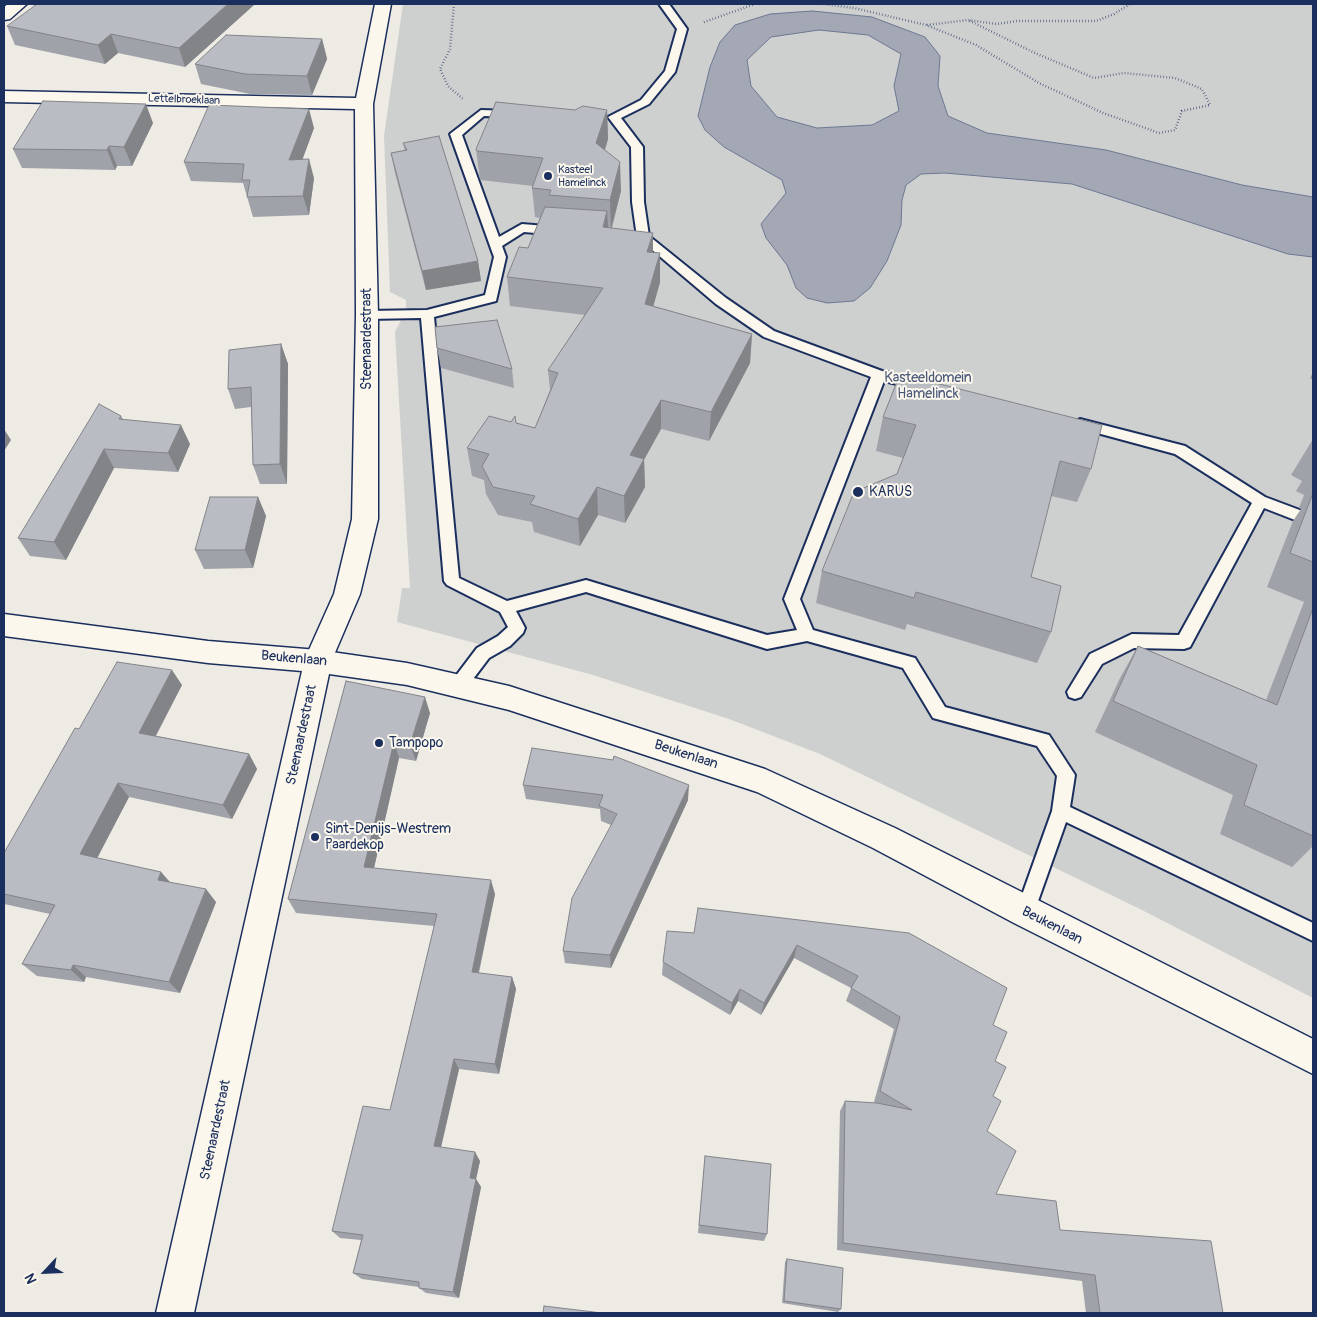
<!DOCTYPE html>
<style>
body{margin:0}
#map{position:relative;width:1317px;height:1317px;overflow:hidden;background:#eeebe4;font-family:Pangolin,sans-serif}
canvas{display:block}
.frame{position:absolute;inset:0;border:5px solid #1b2f5e;pointer-events:none}
.north{position:absolute;left:20px;top:1247px;width:50px;height:50px;-webkit-text-stroke:4px #fbf7ec;paint-order:stroke;rotate:245deg;font-size:14px;font-weight:700;line-height:20px;text-align:center;color:#1b2f5e}
.north::after{content:'';display:block;margin:auto;width:18px;height:22px;background:#1b2f5e;clip-path:polygon(50% 0,100% 100%,50% 72%,0 100%)}
</style>
<div id="map">
<canvas width="1317" height="1317"></canvas>
<div class="frame"></div>
<div class="north">N</div>
</div>
<script>
const context = document.querySelector('canvas').getContext('2d');
context.lineJoin = 'round';
function fillPath(path, color) { context.fillStyle = color; context.fill(path, 'evenodd'); }
const shape = rows => new Path2D(rows.map(r => 'M' + r).join(''));
function stroke(path, color, width, dash) { context.strokeStyle = color; context.lineWidth = width; context.lineCap = dash ? 'butt' : 'round'; context.setLineDash(dash || []); context.stroke(path); }
function label(font, color, halo, rows, align = 'center') {
  context.font = font + ' Pangolin,sans-serif'; context.lineWidth = 4; context.setLineDash([]); context.textBaseline = 'middle'; context.strokeStyle = halo; context.fillStyle = color; for (const [text, x, y, turn = 0] of rows) {
    context.save(); context.translate(x, y); context.rotate((+turn || 0) * Math.PI / 180); context.textAlign = isNaN(turn) ? turn : align; if (halo) context.strokeText(text, 0, 0); context.fillText(text, 0, 0); context.restore();
  }
}
fillPath(shape([
 [403,4,1313,4,1313,998,1142,910,820,754,729,719,593,675,397,622,402,588,410,588,395,332,402,318,406,319,406,300,390,292,384,136]
]), '#cecfcf');
const water = shape([
 [812,11,872,17,925,37,940,56,938,86,948,116,987,133,1106,150,1242,185,1313,197,1313,257,1288,254,1072,184,945,173,921,174,906,185,902,200,901,225,887,261,870,288,854,301,827,303,807,298,796,288,787,265,766,238,761,224,786,193,782,180,724,147,705,130,698,116,710,67,720,42,735,25,770,14,812,11],
 [819,30,868,35,901,54,894,86,899,111,872,125,817,128,777,117,751,86,747,60,771,37,819,30]
]);
fillPath(water, '#a3a8b4');
stroke(water, '#6d7892', 1);
const lane = shape([
 [659,4,669,4,687,29,675,72,649,104,621,118,643,147,644,202,649,236,726,298,774,331,882,371,923,381,925,384,918,389,884,381,800,599,813,630,915,658,945,707,1049,735,1075,775,1070,807,1313,923,1313,941,1066,822,1032,918,1025,921,1018,918,1016,912,1052,811,1057,776,1037,746,933,718,903,668,807,641,767,649,586,592,516,611,525,628,523,633,510,646,489,658,464,691,458,693,452,691,450,686,452,681,477,648,498,636,508,627,500,612,447,585,444,581,421,318,367,319,361,315,367,311,427,310,485,295,494,257,450,134,481,110,513,111,519,114,513,117,484,116,462,135,499,237,522,224,558,227,564,231,558,235,524,232,502,246,506,257,496,301,434,317,459,578,507,601,586,580,767,635,797,630,784,599,871,377,764,337,716,304,637,237,632,202,631,147,608,117,641,100,665,71,677,29,659,4],
 [1080,419,1185,446,1265,497,1313,515,1313,527,1264,508,1190,647,1184,649,1134,648,1102,664,1081,697,1075,699,1069,697,1067,692,1090,654,1132,634,1179,635,1252,503,1175,454,1075,427,1073,424,1080,419]
]);
const street = shape([
 [8,4,27,4,10,19,4,20,4,7,8,4],
 [375,4,391,4,373,104,378,315,378,519,360,594,328,669,318,672,308,669,304,661,334,594,352,519,356,315,355,109,4,102,4,91,356,98,375,4]
]);
const secondary = shape([
 [4,614,208,641,318,650,407,663,509,686,765,769,895,828,1313,1039,1313,1074,1014,923,873,848,757,792,509,710,407,685,329,674,194,1313,156,1313,302,671,208,663,4,636,4,614]
]);
stroke(lane, '#1b2f5e', 4);
stroke(street, '#1b2f5e', 3);
stroke(secondary, '#1b2f5e', 3);
stroke(shape([
 [454,4,450,49,440,69,448,86,463,99],
 [823,4,854,8,926,25,976,45,1039,83,1103,113,1159,133,1175,130,1182,111,1210,105,1202,89,1175,78,1124,73,1094,78,1035,53,968,20],
 [704,22,755,4],
 [927,25,968,20,997,24,1017,21,1096,21,1114,14,1130,4]
]), '#1b2f5e', 2.5, [0.5, 2.5]);
fillPath(lane, '#fbf7ec');
fillPath(street, '#fbf7ec');
fillPath(secondary, '#fbf7ec');
fillPath(shape([
 [255,4,185,67,118,53,105,64,15,45,7,26],
 [322,39,327,59,312,95,250,94,201,84,195,64],
 [575,110,607,110,608,139,605,150,621,191,612,228,653,252,660,253,660,282,653,306,752,334,750,363,709,441,661,429,644,459,645,487,625,523,598,515,580,546,534,532,532,522,498,515,486,494,484,480,472,476,467,448,516,423,535,428,550,390,548,370,585,315,510,306,507,277,528,248,540,218,535,217,532,188,533,186,480,180,476,149],
 [153,123,132,166,117,166,115,170,22,168,13,149],
 [314,128,302,159,314,178,309,215,253,217,243,183,191,181,184,162],
 [403,143,478,261,481,281,426,290,395,173,391,153,405,151],
 [281,344,288,364,287,484,260,484,253,465,251,407,235,409,228,389],
 [437,348,512,369,514,388,441,368],
 [1313,372,1313,380,1310,378],
 [121,416,123,419,190,444,178,472,114,468,66,560,30,556,18,538],
 [883,417,1091,469,1077,502,1051,496,1031,577,1051,632,1037,663,907,624,905,630,816,603,822,571,897,474,903,458,876,451],
 [1313,439,1313,846,1292,867,1220,834,1233,795,1095,732,1120,678,1138,646,1266,700,1304,602,1267,587,1293,521,1301,509,1299,508,1304,495,1296,491,1302,481,1291,475],
 [258,497,266,516,253,568,204,569,195,550],
 [346,681,430,713,416,761,399,758,374,868,495,894,479,973,512,977,516,989,499,1074,459,1069,441,1148,480,1161,476,1179,481,1187,459,1298,426,1293,419,1288,419,1287,362,1279,353,1273,361,1240,340,1238,332,1231,390,1110,434,926,296,913,288,899],
 [182,685,156,736,249,754,257,769,232,819,129,797,97,858,161,872,170,882,216,902,180,993,86,977,84,982,37,976,22,964,50,914,4,904,4,853,79,729],
 [523,785,688,800,611,968,565,963,563,951,611,825,601,821,600,809,526,799],
 [694,933,909,933,993,1025,995,1061,993,1096,987,1131,996,1194,1060,1230,1223,1313,1086,1313,1082,1281,837,1250,840,1111,845,1101,876,1103,874,1102,894,1029,846,1001,851,988,794,958,761,1015,738,1001,730,1015,662,975,663,962],
 [705,1156,767,1234,764,1241,698,1233],
 [787,1259,841,1309,838,1312,782,1303,785,1262]
]), '#9fa2a8');
fillPath(shape([
 [228,4,255,4,185,67,179,48],
 [111,34,118,53,105,64,98,45],
 [322,39,327,59,312,95,307,76],
 [146,104,153,123,132,166,124,147],
 [309,109,314,128,295,180,289,160],
 [607,110,608,139,598,172,596,143],
 [109,146,117,166,115,170,107,150],
 [309,159,314,178,309,215,303,196],
 [620,162,621,191,611,229,610,200],
 [607,211,609,240,603,227],
 [653,233,653,262,647,252],
 [660,253,660,282,646,333,645,304],
 [478,261,481,281,426,290,422,271],
 [752,334,750,363,709,441,711,412],
 [281,344,288,364,287,484,280,464],
 [661,400,661,429,639,469,644,459,645,487,625,523,624,496,630,455],
 [181,425,190,444,178,472,168,453],
 [4,429,11,440,4,451],
 [104,449,114,468,66,560,54,542],
 [597,487,598,515,580,546,578,519],
 [258,497,266,516,253,568,245,550],
 [172,670,182,685,149,748,139,733],
 [425,697,430,713,416,761,410,745],
 [394,742,399,758,371,881,364,867],
 [249,754,257,769,232,819,223,805],
 [118,783,129,797,92,868,80,854],
 [689,785,688,800,611,968,610,955],
 [161,872,172,885,158,880],
 [491,880,495,894,476,984,472,972],
 [206,889,216,902,180,993,169,982],
 [797,945,794,958,761,1015,764,1003],
 [73,965,86,977,84,982,71,970],
 [512,977,516,989,499,1074,495,1064],
 [740,989,738,1001,730,1015,732,1003],
 [454,1059,459,1069,439,1155,434,1146],
 [475,1152,480,1161,476,1179,481,1187,459,1298,453,1292,470,1178]
]), '#828488');
const building = shape([
 [37,4,228,4,179,48,111,34,98,45,7,26,37,4],
 [226,35,322,39,307,76,245,74,195,64,226,35],
 [43,101,146,104,124,147,109,146,107,150,13,149,43,101],
 [496,102,575,110,583,106,607,110,596,143,620,162,610,200,549,195,551,190,532,188,543,158,477,151,476,149,496,102],
 [209,105,309,109,289,160,309,159,303,196,247,197,250,180,242,180,244,164,184,162,209,105],
 [439,136,478,261,422,271,391,153,407,150,403,143,439,136],
 [545,207,607,211,603,227,653,233,647,252,660,253,645,304,752,334,711,412,661,400,630,455,644,459,624,496,597,487,578,519,530,504,535,496,493,487,482,466,489,454,467,448,489,416,511,422,515,416,516,423,535,428,558,373,548,370,603,288,507,277,519,247,528,248,545,207],
 [497,320,512,369,437,348,435,327,497,320],
 [281,344,280,464,253,465,251,387,228,389,229,350,281,344],
 [900,374,1102,425,1091,469,1060,461,1031,577,1061,586,1051,632,916,592,914,598,822,571,854,492,897,474,916,425,883,417,900,374],
 [99,404,121,416,119,419,181,425,168,453,104,449,54,542,18,538,99,404],
 [1313,493,1313,562,1290,553,1313,493],
 [210,497,258,497,245,550,195,550,210,497],
 [1313,608,1313,836,1244,805,1257,765,1113,701,1138,646,1277,705,1313,608],
 [117,662,172,670,139,733,249,754,223,805,118,783,80,854,161,872,158,880,206,889,169,982,73,965,71,970,22,964,55,905,4,894,4,853,75,728,79,729,117,662],
 [346,681,425,697,410,745,394,742,364,867,491,880,472,972,512,977,495,1064,454,1059,434,1146,475,1152,470,1178,476,1179,453,1292,419,1288,419,1282,353,1273,363,1235,332,1231,363,1106,390,1110,437,914,288,899,346,681],
 [532,748,613,760,614,756,689,785,610,955,563,951,572,898,617,814,599,806,603,795,523,785,532,748],
 [698,908,909,933,1007,988,993,1025,1007,1032,995,1061,1006,1067,993,1096,1001,1101,987,1131,1016,1151,996,1194,1056,1201,1060,1230,1211,1241,1223,1313,1100,1313,1095,1275,843,1243,845,1101,877,1103,912,1110,880,1091,900,1017,851,988,858,976,797,945,764,1003,740,989,732,1003,663,962,667,931,694,933,698,908],
 [705,1156,771,1164,767,1234,699,1225,705,1156],
 [787,1259,843,1268,841,1309,784,1301,787,1259],
 [544,1306,602,1313,543,1313,544,1306]
]);
fillPath(building, '#b9bcc3');
stroke(building, '#828488', 1);
for (const [x, y, r, color] of [
 [548,176,5,"#1b2f5e"],
 [858,492,6,"#1b2f5e"],
 [379,743,5,"#1b2f5e"],
 [315,837,5,"#1b2f5e"]
]) { const dot = new Path2D(); dot.arc(x, y, r, 0, 2 * Math.PI); context.fillStyle = color; context.fill(dot); stroke(dot, '#fbf7ec', 2); }
label('11px', '#1b2f5e', '#fbf7ec', [
 ["Lettelbroeklaan",184,100,2]
]);
label('11px', '#1b2f5e', '#fbf7ec', [
 ["Kasteel",558,170],
 ["Hamelinck",558,183]
], 'left');
label('14px', '#1b2f5e', '#fbf7ec', [
 ["Steenaardestraat",367,339,-90],
 ["Beukenlaan",294,659,5],
 ["Steenaardestraat",302,735,-78],
 ["Beukenlaan",686,755,18],
 ["Beukenlaan",1052,926,27],
 ["Steenaardestraat",216,1130,-78]
]);
label('14px', '#48577a', '#fbf7ec', [
 ["Kasteeldomein",928,378],
 ["Hamelinck",928,394]
]);
label('14px', '#1b2f5e', '#fbf7ec', [
 ["KARUS",869,492],
 ["Tampopo",389,743],
 ["Sint-Denijs-Westrem",325,829],
 ["Paardekop",325,845]
], 'left');
</script>
